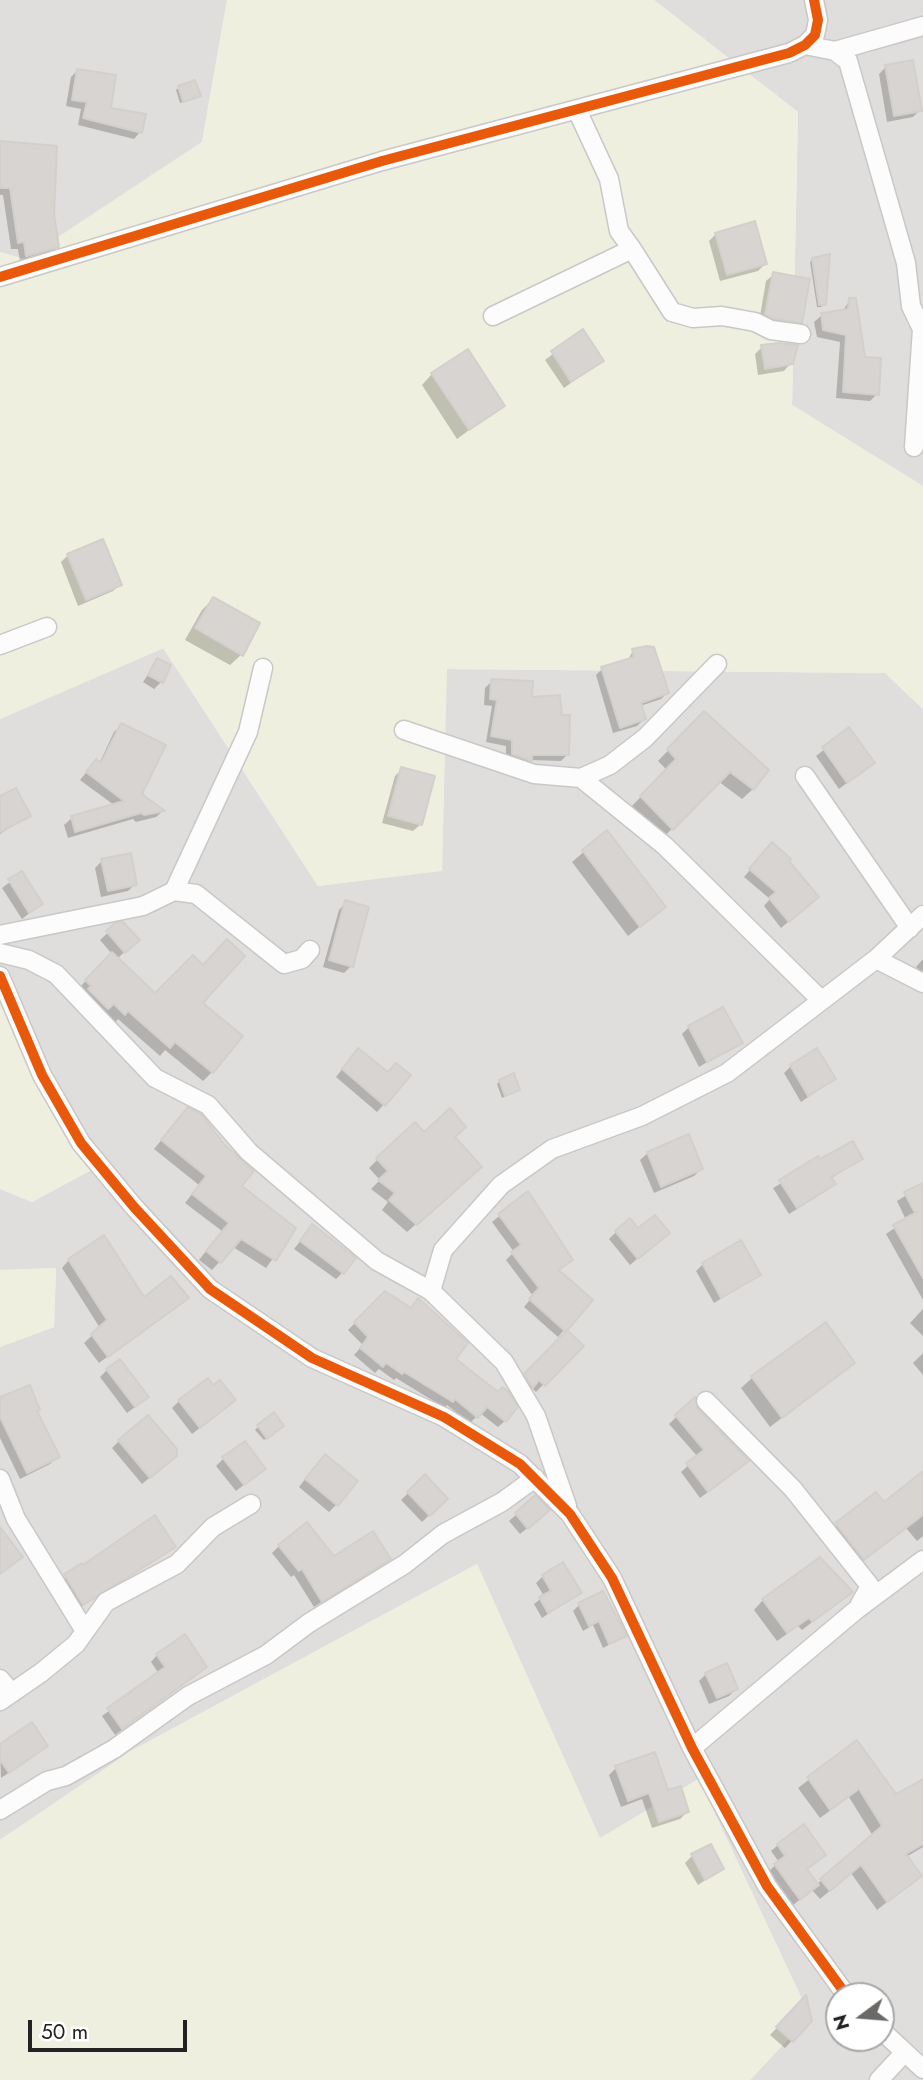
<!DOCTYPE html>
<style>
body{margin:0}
#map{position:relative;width:923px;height:2080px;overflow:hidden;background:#f0eeeb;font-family:Jost,sans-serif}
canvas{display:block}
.north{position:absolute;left:825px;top:1982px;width:70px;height:70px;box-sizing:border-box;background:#fff;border:2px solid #a7a7a7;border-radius:50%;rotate:254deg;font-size:19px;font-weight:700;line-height:28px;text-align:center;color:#222}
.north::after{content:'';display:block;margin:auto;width:24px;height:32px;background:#6a6968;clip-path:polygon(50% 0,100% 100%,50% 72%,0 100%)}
.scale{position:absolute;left:28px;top:2020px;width:159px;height:32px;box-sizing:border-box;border:4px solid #222;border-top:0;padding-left:9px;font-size:21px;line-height:24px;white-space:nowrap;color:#222;-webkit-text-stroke:5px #fff;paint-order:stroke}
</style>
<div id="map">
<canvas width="923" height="2080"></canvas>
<div class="north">N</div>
<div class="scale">50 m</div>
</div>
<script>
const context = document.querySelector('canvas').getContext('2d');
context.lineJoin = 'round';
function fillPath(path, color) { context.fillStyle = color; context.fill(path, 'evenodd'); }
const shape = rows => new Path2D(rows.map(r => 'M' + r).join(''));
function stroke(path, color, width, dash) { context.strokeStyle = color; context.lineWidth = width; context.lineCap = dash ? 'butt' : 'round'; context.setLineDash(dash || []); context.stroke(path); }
fillPath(shape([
 [0,0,227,0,202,142,25,259,0,252],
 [654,0,923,0,923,486,792,405,798,112],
 [163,648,318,886,442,870,446,669,885,673,923,709,923,2080,750,2080,810,2016,698,1779,600,1839,477,1564,131,1751,0,1840,0,1347,54,1327,56,1268,0,1270,0,1189,32,1202,101,1164,0,999,0,719],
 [839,1996,881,1996,881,2038,839,2038]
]), '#dfdedc');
fillPath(shape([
 [227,0,654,0,798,112,792,405,923,486,923,709,885,673,447,669,442,871,318,886,164,648,0,719,0,253,25,259,202,142],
 [0,999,101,1165,32,1202,0,1189],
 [56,1268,54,1327,0,1347,0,1270],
 [477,1564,600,1838,699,1779,810,2016,750,2080,0,2080,0,1840,131,1751]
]), '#efefdf');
fillPath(shape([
 [886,67,920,110,913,117,887,122,879,74],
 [78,70,109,109,140,132,134,139,78,125,81,109,66,106,71,77],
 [179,87,199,96,180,103,176,90],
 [0,144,52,214,57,247,50,254,20,262,18,249,11,249,3,195,0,195],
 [716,234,766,263,758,271,720,281,709,241],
 [813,259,824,304,821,307,817,307,810,262],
 [774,274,800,322,793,329,759,322,766,281],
 [850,300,864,359,877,394,870,401,836,398,840,342,817,337,814,322,822,315,842,312],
 [582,332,602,360,564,388,545,360],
 [762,347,791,363,784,371,758,375,755,354],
 [432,374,503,405,457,439,422,385],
 [68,555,120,584,113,591,78,606,61,562],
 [213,599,241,655,230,665,185,640,202,610],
 [633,651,667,693,661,699,640,706,644,719,637,726,613,733,596,675,602,669,627,661],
 [158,660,161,682,154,689,143,682],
 [492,681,530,699,568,754,561,761,530,760,524,767,506,761,506,746,486,742,492,706,484,705,485,688],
 [704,713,753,789,742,799,718,781,662,839,630,808,667,770,658,761],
 [121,725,140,794,163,811,156,817,136,822,133,819,68,838,64,825,72,818,114,805,80,780,96,761,99,764,114,732],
 [849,730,873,763,839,789,816,756],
 [402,769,421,824,413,831,382,823,395,776],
 [0,798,28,815,0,834],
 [607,832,664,907,628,936,572,862],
 [765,852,787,861,809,904,781,928,764,906,770,899,744,877],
 [102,861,135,884,128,891,101,897,95,868],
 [22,873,41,904,22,919,2,888],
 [346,902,351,966,344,973,323,967,339,910],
 [116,925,137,940,117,959,155,996,200,1003,212,1072,203,1081,165,1050,160,1056,118,1019,115,1023,77,990,112,954,100,940],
 [923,959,923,974,916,967],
 [689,1027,740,1042,699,1067,682,1034],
 [351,1058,388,1073,409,1076,377,1112,336,1077],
 [791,1066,834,1079,801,1102,784,1073],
 [500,1081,518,1089,502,1098,497,1084],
 [180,1118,240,1186,294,1229,266,1268,233,1247,212,1270,199,1260,222,1231,185,1203,199,1185,154,1149],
 [423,1134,471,1175,407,1232,382,1210,388,1202,371,1189,380,1180,369,1168,378,1159],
 [648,1153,701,1169,694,1176,654,1193,640,1160],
 [861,1159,830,1179,833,1184,826,1191,789,1214,773,1188,819,1161],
 [923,1185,923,1300,886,1234,906,1220,897,1201],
 [528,1193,557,1271,564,1330,558,1337,524,1307,533,1296,506,1260,514,1252,492,1222],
 [312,1226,343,1272,336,1279,294,1249],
 [638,1231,660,1239,630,1265,609,1239,616,1232],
 [69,1260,144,1299,186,1298,99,1363,84,1343,100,1328,62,1268],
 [703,1264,759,1275,714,1303,696,1271],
 [385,1293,454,1359,505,1421,498,1427,480,1413,470,1423,447,1405,445,1408,396,1378,394,1380,379,1369,375,1373,354,1355,363,1345,348,1330],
 [923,1309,923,1336,910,1323],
 [567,1333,581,1346,536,1392,531,1387,525,1393,518,1382],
 [923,1353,923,1375,913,1363],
 [853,1363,770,1427,741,1388,752,1378],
 [107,1370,139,1404,127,1413,100,1377],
 [0,1399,57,1457,50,1464,20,1479,0,1438],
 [694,1400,696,1410,740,1468,700,1498,681,1472,698,1457,669,1424],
 [179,1401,227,1407,192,1434,172,1408],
 [258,1427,279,1429,264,1440,255,1430],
 [119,1441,167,1463,142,1484,112,1448],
 [223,1459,264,1469,236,1491,216,1466],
 [318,1463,336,1505,329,1512,299,1487],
 [425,1477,446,1499,422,1522,401,1500],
 [923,1478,923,1536,917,1541,906,1528,853,1568,826,1534,876,1494,884,1504],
 [535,1498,541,1517,520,1534,509,1521],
 [279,1546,334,1558,389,1559,314,1607,294,1575,291,1577,272,1553],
 [174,1547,75,1611,59,1582,83,1568],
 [543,1576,579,1593,542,1618,534,1604,544,1596,536,1583],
 [851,1592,802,1630,798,1626,777,1641,754,1610,763,1600],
 [579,1605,625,1636,603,1648,593,1625,583,1631,573,1611],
 [157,1655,198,1673,115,1735,102,1716,159,1674,151,1662],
 [706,1674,736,1689,729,1696,709,1704,699,1681],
 [857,1743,896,1796,923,1788,923,1847,906,1857,920,1876,877,1910,851,1873,820,1899,812,1890,793,1905,769,1871,779,1862,771,1851,778,1845,804,1826,824,1855,805,1870,816,1885,873,1836,849,1797,820,1818,798,1788],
 [0,1746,39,1752,1,1778],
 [616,1768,687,1812,680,1819,652,1828,642,1799,621,1807,609,1775],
 [692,1856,722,1869,698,1885,685,1863],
 [805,1998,810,2021,785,2048,770,2035]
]), '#0003');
const building = shape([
 [913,60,922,111,894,116,885,65,913,60],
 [77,69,116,75,111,108,146,114,142,133,83,118,87,102,72,100,77,69],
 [195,80,201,96,183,102,178,86,195,80],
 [0,141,57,146,54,214,59,247,26,256,24,242,18,243,10,188,0,188,0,141],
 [755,221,767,264,727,275,715,233,755,221],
 [830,254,826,305,819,305,812,258,830,254],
 [773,272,810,279,802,323,774,319,765,314,773,272],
 [849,298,856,298,865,357,881,358,879,395,843,392,846,335,823,330,821,313,848,309,849,298],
 [583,329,604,361,571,382,551,351,583,329],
 [779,343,798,345,793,364,765,369,761,345,779,343],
 [468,349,505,406,469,430,431,373,468,349],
 [103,539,122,585,86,600,67,554,103,539],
 [213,597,260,623,243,656,195,628,213,597],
 [647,646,654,647,669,693,641,703,646,719,620,728,601,667,634,657,632,649,647,646],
 [157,658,171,665,163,683,148,675,157,658],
 [491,679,533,681,532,697,560,695,562,715,570,715,569,755,532,755,532,761,512,754,512,740,491,736,497,700,490,699,491,679],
 [704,711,769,770,754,790,730,772,673,830,640,796,676,759,667,749,704,711],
 [121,723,166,745,142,794,165,811,144,815,141,813,75,832,71,816,124,801,86,772,96,759,101,763,121,723],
 [849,727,875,763,847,783,822,747,849,727],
 [401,767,435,776,422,825,388,816,401,767],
 [16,788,31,816,0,832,0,796,16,788],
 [607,830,666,907,640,927,582,850,607,830],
 [772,842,791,859,789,861,819,897,789,922,769,898,776,892,749,869,772,842],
 [131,853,137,885,108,891,101,859,131,853],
 [22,871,43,904,29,913,8,879,22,871],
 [345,900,369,907,353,967,329,960,345,900],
 [123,922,140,940,125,953,106,931,115,923,123,922],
 [227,939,245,956,203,1003,243,1036,213,1073,175,1042,170,1048,128,1011,125,1015,114,1004,108,1009,88,989,91,986,85,980,112,952,155,993,193,955,203,965,227,939],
 [723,1007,743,1043,707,1062,688,1026,723,1007],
 [358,1048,388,1072,396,1063,411,1075,385,1106,342,1069,358,1048],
 [817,1048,836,1079,808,1096,790,1065,817,1048],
 [514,1073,520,1090,505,1096,499,1080,514,1073],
 [188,1107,202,1115,224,1144,254,1171,242,1186,296,1228,276,1261,241,1239,221,1263,206,1251,229,1223,192,1194,206,1176,161,1140,188,1107],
 [450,1108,466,1127,455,1137,482,1167,417,1225,389,1200,395,1193,378,1180,388,1171,376,1158,415,1122,424,1132,450,1108],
 [689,1134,703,1169,661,1187,647,1152,689,1134],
 [853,1141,863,1159,831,1177,836,1184,797,1208,779,1180,818,1156,820,1159,853,1141],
 [923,1183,923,1278,893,1225,915,1213,904,1192,923,1183],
 [528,1191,573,1260,559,1270,593,1300,566,1332,529,1299,539,1288,511,1252,521,1245,498,1214,528,1191],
 [655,1215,670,1233,638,1259,615,1231,630,1218,638,1228,655,1215],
 [312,1224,356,1258,344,1274,300,1241,312,1224],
 [104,1235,144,1297,171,1276,189,1298,108,1357,91,1334,107,1320,68,1259,104,1235],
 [741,1240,761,1275,721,1298,702,1263,741,1240],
 [385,1291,411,1308,418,1298,468,1343,456,1359,498,1392,502,1387,508,1391,518,1407,506,1422,487,1407,478,1418,455,1399,453,1402,404,1372,402,1374,386,1363,383,1367,360,1348,368,1337,354,1322,385,1291],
 [826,1322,855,1363,782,1418,751,1376,826,1322],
 [567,1330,584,1346,545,1386,539,1380,533,1388,524,1374,567,1330],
 [120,1359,149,1397,135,1407,106,1369,120,1359],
 [208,1378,213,1385,220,1380,236,1400,200,1428,178,1400,208,1378],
 [30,1385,40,1410,37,1411,60,1457,27,1473,0,1417,0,1397,30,1385],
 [695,1397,698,1409,749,1461,708,1492,686,1463,704,1450,675,1415,695,1397],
 [274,1412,284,1426,267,1439,257,1425,274,1412],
 [148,1415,177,1449,177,1456,150,1478,118,1440,148,1415],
 [245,1441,266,1469,244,1485,222,1457,245,1441],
 [325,1454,358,1481,338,1506,305,1479,325,1454],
 [923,1471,923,1515,864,1560,835,1523,876,1492,884,1502,923,1471],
 [425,1474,448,1499,430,1516,407,1492,425,1474],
 [535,1495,550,1510,528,1529,515,1513,535,1495],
 [155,1515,176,1547,83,1605,64,1574,82,1563,83,1565,155,1515],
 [307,1522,334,1556,373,1531,391,1559,322,1602,302,1569,299,1571,278,1545,307,1522],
 [0,1527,23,1557,0,1574,0,1527],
 [820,1557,853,1592,812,1622,809,1618,787,1633,762,1599,820,1557],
 [563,1562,582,1593,548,1613,539,1597,551,1591,542,1575,563,1562],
 [603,1591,627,1636,609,1644,599,1621,589,1626,578,1603,603,1591],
 [185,1634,207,1667,122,1729,107,1708,165,1667,156,1654,185,1634],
 [727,1663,738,1689,717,1698,705,1673,727,1663],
 [32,1722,48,1746,9,1773,0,1760,0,1744,32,1722],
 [857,1740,896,1794,923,1779,923,1844,906,1854,922,1876,887,1902,861,1865,830,1891,820,1879,882,1826,859,1789,830,1810,807,1777,857,1740],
 [655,1752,668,1790,681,1786,689,1812,659,1822,649,1793,628,1801,615,1766,655,1752],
 [804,1824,826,1855,807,1869,819,1885,800,1900,774,1864,785,1856,777,1844,804,1824],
 [711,1844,724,1869,705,1880,691,1854,711,1844],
 [806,1995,812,2021,793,2042,776,2027,806,1995]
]);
fillPath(building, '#d7d4d2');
stroke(building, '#d3d0cc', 2);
const street = shape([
 [805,45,835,51,848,61,906,263,911,306,922,329,914,447],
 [835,51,923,26],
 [632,249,672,312,693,318,722,316,755,322,771,330,801,334],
 [0,277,382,161,789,53,805,45,815,35,818,20,814,0],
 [493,316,632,249,619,231,609,179,577,110],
 [0,645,47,627],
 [404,730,534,774,581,778,610,765,645,738,717,664],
 [805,776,910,928],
 [581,778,665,846,820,999],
 [174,891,248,732,263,668],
 [0,935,143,906,174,891,196,894,284,964,302,959,310,950],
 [0,953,29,960,56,974,155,1078,208,1105,249,1152,377,1261,431,1291,504,1362,536,1416,567,1506],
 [876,959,923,983],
 [0,976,42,1075,81,1143,134,1207,210,1289,312,1358,444,1417,520,1464,570,1514,612,1578,692,1748,767,1886,847,1996],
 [431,1291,443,1250,501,1185,552,1149,642,1116,727,1073,876,959,923,915],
 [706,1401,793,1489,870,1586,860,1604],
 [0,1479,16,1519,85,1631],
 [0,1679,12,1693],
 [0,1701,42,1672,76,1644,106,1602,177,1564,213,1527,251,1504],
 [692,1748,856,1610,923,1560],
 [0,1810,47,1781,66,1776,114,1749,188,1696,266,1655,309,1623,405,1564,443,1534,502,1502,535,1478],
 [881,2030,923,2069],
 [879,2080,905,2052]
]);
stroke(street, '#c9c8c7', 21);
stroke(street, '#fdfcfc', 18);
stroke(shape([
 [0,277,382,161,789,53,805,45,815,35,818,20,814,0],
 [0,976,42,1075,81,1143,134,1207,210,1289,312,1358,444,1417,520,1464,570,1514,612,1578,692,1748,767,1886,847,1996]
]), '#e8590c', 10);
</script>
